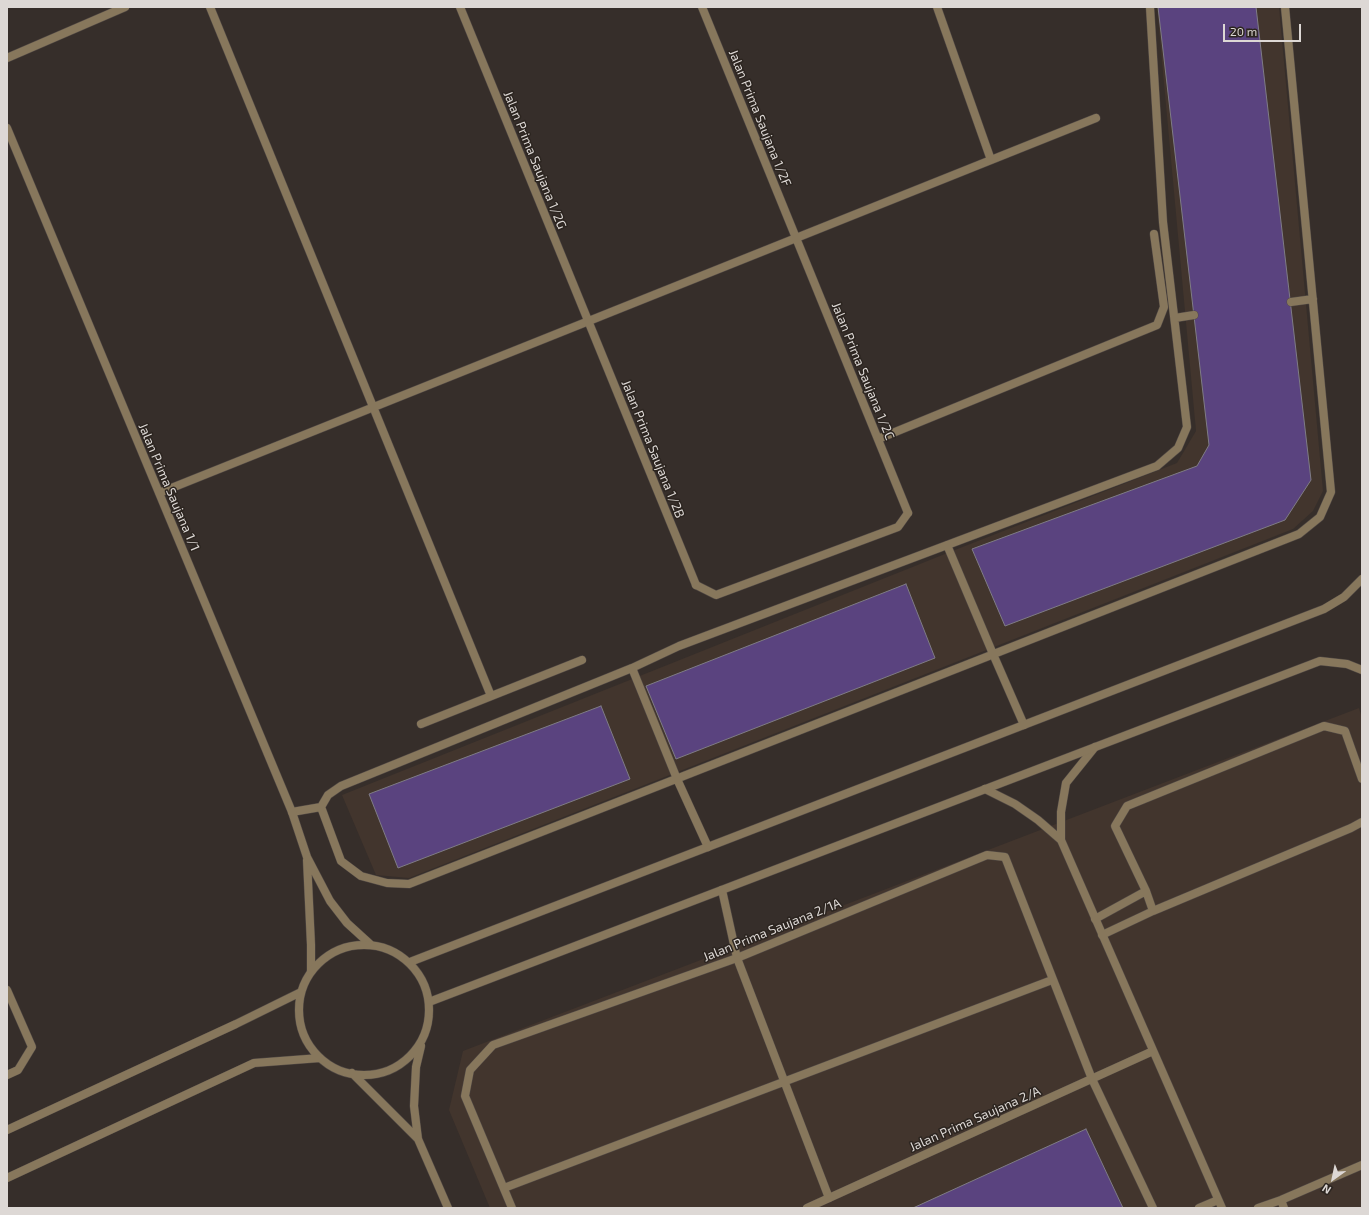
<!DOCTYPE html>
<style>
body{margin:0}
#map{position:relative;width:1369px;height:1215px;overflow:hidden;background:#362e2a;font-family:"Exo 2",sans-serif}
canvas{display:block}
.frame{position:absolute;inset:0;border:8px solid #ddd8d5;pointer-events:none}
.north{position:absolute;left:1313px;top:1159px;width:40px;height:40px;-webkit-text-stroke:3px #2c2520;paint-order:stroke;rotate:213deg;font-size:11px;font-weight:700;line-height:16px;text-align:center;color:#ddd8d5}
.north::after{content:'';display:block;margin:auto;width:14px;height:18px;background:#ddd8d5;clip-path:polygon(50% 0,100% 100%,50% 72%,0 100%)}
.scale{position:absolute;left:1223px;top:24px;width:78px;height:18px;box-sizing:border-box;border:2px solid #ddd8d5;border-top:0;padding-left:5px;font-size:12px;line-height:14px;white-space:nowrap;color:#ddd8d5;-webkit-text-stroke:3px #2c2520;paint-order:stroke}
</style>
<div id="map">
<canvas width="1369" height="1215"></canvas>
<div class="frame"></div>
<div class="north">N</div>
<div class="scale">20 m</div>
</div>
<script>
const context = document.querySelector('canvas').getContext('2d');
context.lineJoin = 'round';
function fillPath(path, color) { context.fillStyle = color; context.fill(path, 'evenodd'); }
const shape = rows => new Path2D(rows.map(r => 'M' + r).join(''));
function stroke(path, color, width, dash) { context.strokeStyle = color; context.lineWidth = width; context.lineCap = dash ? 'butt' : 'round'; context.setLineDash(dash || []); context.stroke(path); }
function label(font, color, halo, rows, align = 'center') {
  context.font = font + ' "Exo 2",sans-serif'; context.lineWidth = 3; context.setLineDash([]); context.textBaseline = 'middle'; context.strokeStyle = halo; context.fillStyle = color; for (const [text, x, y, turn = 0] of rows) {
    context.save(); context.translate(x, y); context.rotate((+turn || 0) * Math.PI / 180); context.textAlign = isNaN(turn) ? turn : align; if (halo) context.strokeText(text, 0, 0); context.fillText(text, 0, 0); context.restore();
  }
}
fillPath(shape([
 [1157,7,1279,7,1323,491,1313,511,1293,529,409,878,376,875,342,795,960,548,1177,463,1196,431],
 [1359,708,1362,718,1362,1208,490,1208,449,1110,463,1051]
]), '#42352d');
const building = shape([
 [1158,7,1256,7,1311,480,1285,520,1005,626,972,549,1197,466,1209,445,1158,7],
 [906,584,935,658,676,759,646,686,906,584],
 [601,706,630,779,398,868,369,794,601,706],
 [1086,1129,1123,1208,913,1208,1086,1129]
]);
fillPath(building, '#5a437f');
stroke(building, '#7f7c85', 1);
const service = shape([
 [7,58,125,7],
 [1291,302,1313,299],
 [1175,318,1194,315],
 [947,545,993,654,1024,725],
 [696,585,716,595,898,527,908,513],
 [632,668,677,779,708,847],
 [321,807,341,861,361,876,387,883,409,884,1299,534,1320,517,1331,492,1285,7],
 [292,812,321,807,328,795,341,786,632,668,679,646,1157,466,1178,448,1187,427,1163,222,1150,7],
 [1153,911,1146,891,1115,826,1127,806,1324,726,1345,731,1362,779],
 [1095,919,1146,891],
 [1102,935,1153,911,1351,828,1362,822],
 [737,958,829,1198],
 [504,1188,1052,980],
 [1281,1200,1284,1208],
 [1258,1208,1281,1200,1362,1165]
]);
const minor = shape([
 [210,7,491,696],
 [460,7,696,585],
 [702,7,908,513],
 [937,7,991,160],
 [7,128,292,812,307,857,330,901,347,923,370,944],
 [878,439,1157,325,1164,307,1154,234],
 [159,493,1096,118],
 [421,724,582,660],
 [985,789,1015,804,1038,820,1061,840,1222,1208],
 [1061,840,1061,812,1066,783,1095,747],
 [307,860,311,945,311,971],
 [722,890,737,958],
 [7,990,32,1047,18,1070,7,1075],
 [512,1208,465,1096,470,1070,493,1045,737,958,987,855,1005,857,1092,1079,1153,1208],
 [807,1208,1153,1051],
 [1199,1208,1218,1200]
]);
const tertiary = shape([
 '299 1010a65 65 0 1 1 130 0a65 65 0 1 1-130 0Z',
 [410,962,1324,609,1344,597,1362,579],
 [429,1002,1320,661,1347,664,1362,670],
 [421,1046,416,1067,414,1106,418,1139,448,1208],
 [352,1073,418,1139],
 [7,1130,236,1024,301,992],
 [7,1178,254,1063,320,1058]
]);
stroke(service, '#514945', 9);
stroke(minor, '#514945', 9);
stroke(tertiary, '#514945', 9);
stroke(service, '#87775c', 8);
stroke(minor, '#87775c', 8);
stroke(tertiary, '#87775c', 8);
label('13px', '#ddd8d5', '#2c2520', [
 ["Jalan Prima Saujana 1/2F",760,118,68],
 ["Jalan Prima Saujana 1/2G",535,160,68],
 ["Jalan Prima Saujana 1/2C",863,371,68],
 ["Jalan Prima Saujana 1/2B",653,449,68],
 ["Jalan Prima Saujana 1/1",169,487,67],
 ["Jalan Prima Saujana 2/1A",772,930,-22],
 ["Jalan Prima Saujana 2/A",975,1119,-24]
]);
</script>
